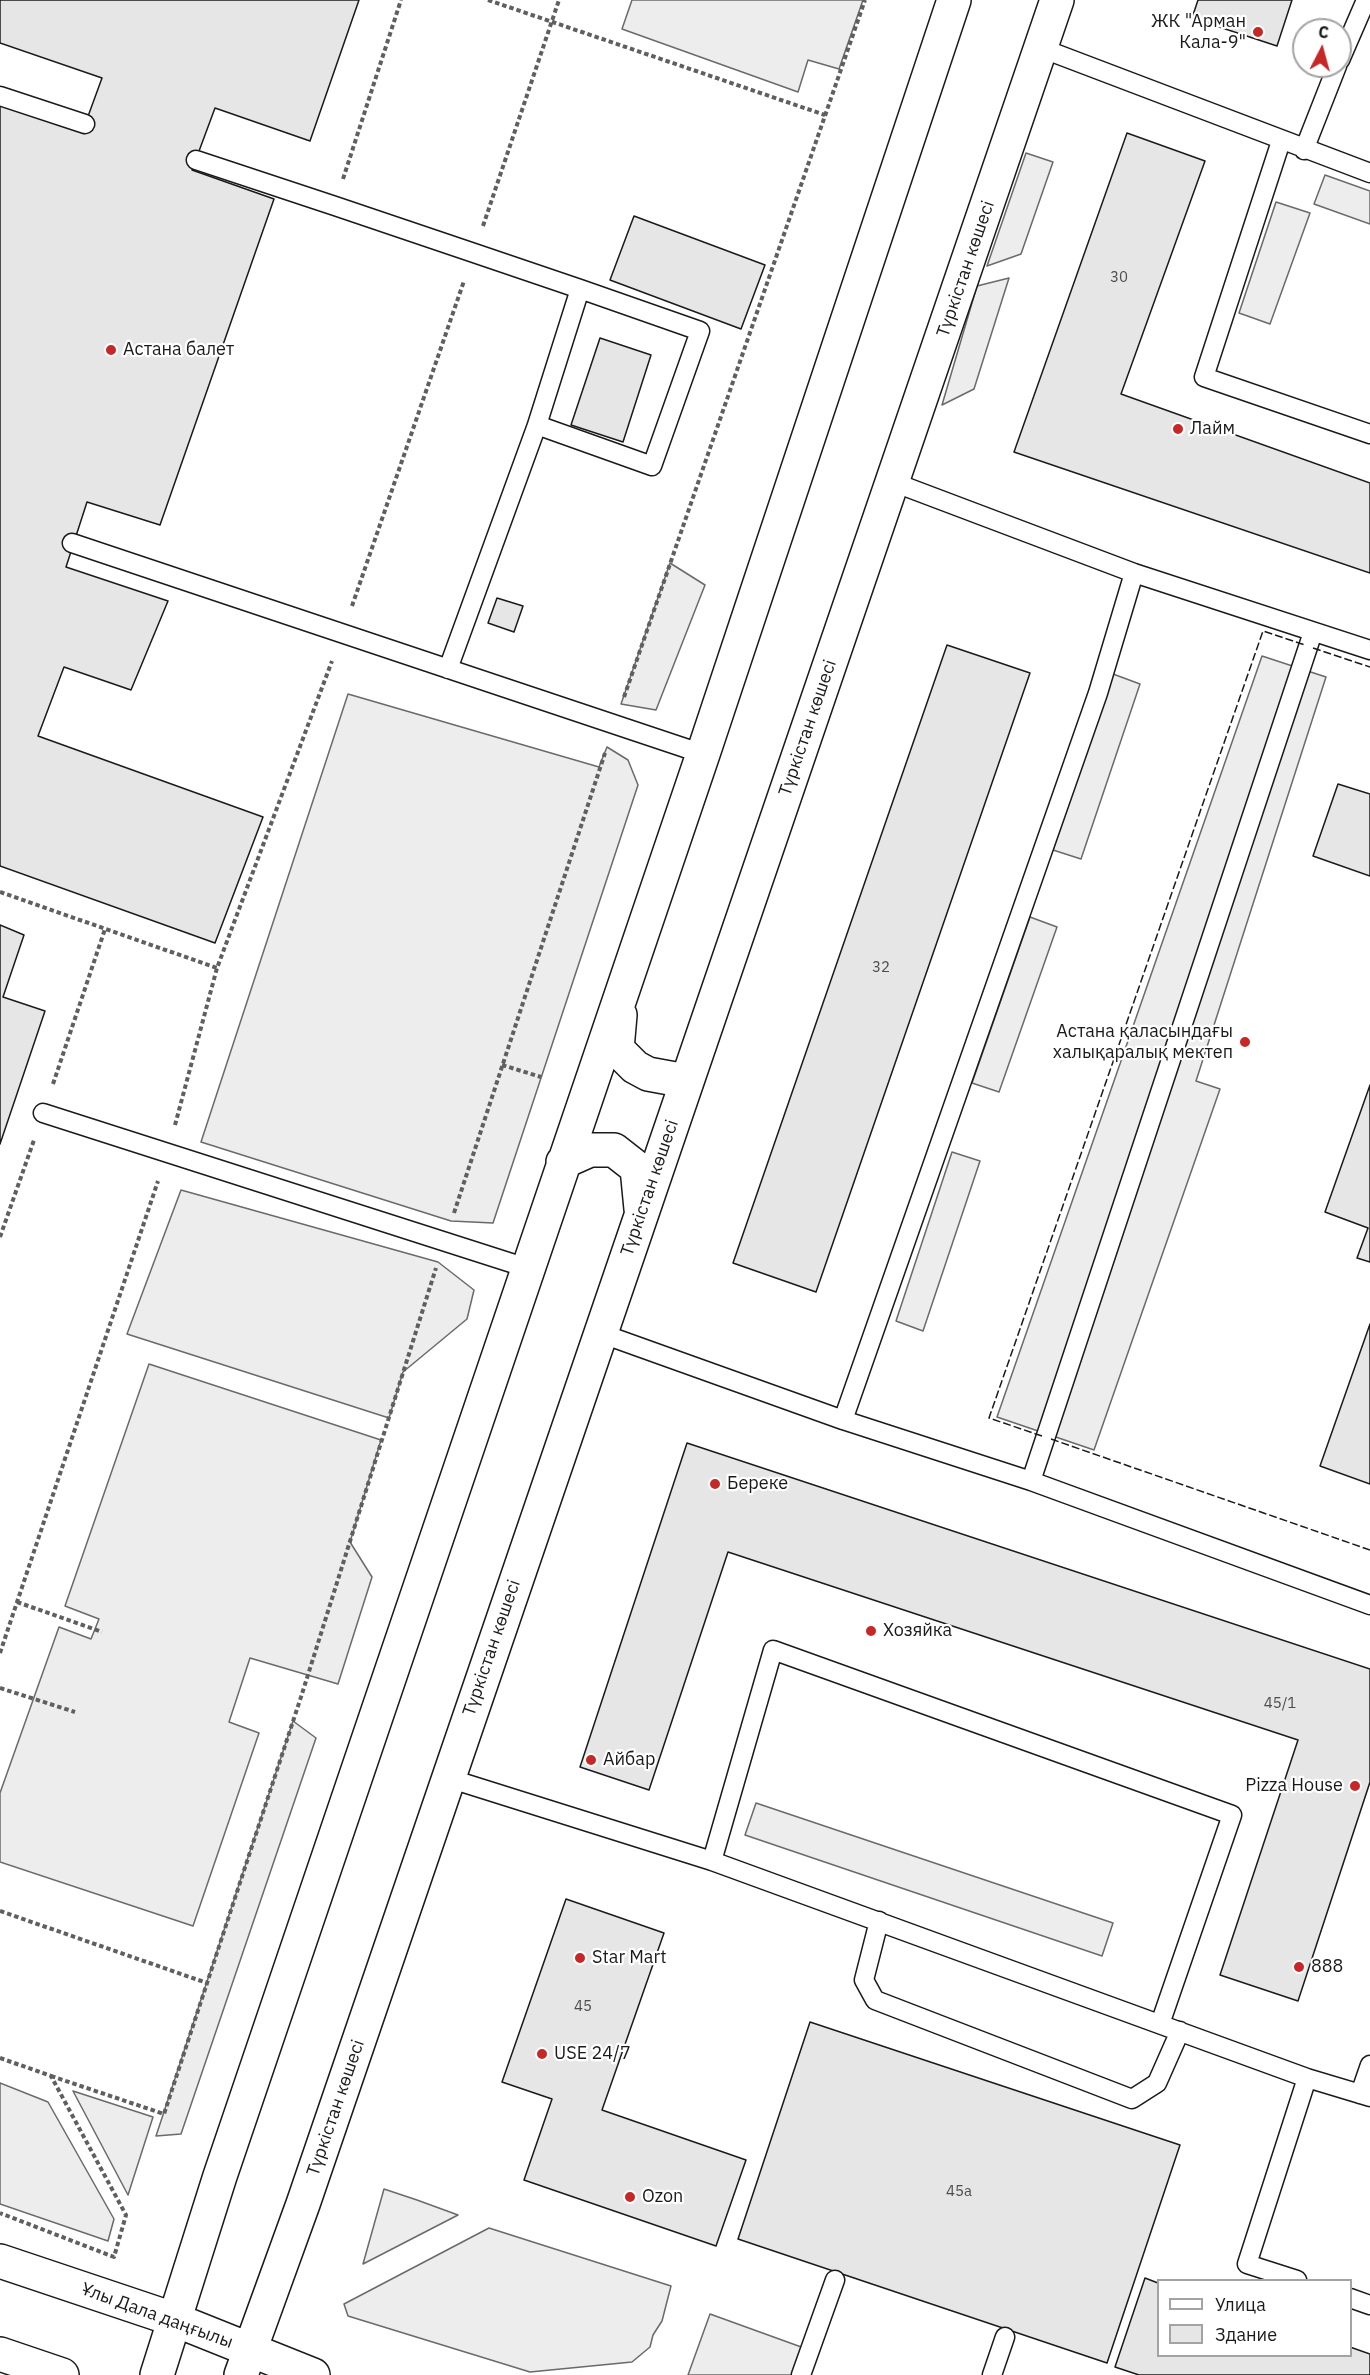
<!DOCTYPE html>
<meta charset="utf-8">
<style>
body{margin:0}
#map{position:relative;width:1370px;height:2375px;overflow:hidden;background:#fff;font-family:"IBM Plex Sans",sans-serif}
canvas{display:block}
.legend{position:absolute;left:1157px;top:2279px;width:195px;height:78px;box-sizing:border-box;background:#fff;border:2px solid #a3a3a3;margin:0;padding:8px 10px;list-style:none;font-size:18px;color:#1a1a1a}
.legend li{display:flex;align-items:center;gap:12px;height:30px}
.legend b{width:30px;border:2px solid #a3a3a3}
.north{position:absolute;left:1292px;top:18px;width:60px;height:60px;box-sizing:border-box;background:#fff;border:2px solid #a3a3a3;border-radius:50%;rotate:6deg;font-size:16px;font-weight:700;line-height:24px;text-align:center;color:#1a1a1a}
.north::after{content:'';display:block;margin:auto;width:21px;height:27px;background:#c62828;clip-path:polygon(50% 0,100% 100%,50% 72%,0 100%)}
</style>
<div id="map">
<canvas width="1370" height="2375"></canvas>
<ul class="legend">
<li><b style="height:8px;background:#fff"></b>Улица</li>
<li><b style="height:16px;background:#e6e6e6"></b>Здание</li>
</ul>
<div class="north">С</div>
</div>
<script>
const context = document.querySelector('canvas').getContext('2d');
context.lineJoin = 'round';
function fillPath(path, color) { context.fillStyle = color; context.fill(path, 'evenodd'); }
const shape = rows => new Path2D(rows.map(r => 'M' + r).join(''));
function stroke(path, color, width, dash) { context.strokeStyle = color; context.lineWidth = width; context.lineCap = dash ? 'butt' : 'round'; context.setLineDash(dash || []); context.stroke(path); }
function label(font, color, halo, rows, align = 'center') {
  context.font = font + ' "IBM Plex Sans",sans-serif'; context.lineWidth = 4.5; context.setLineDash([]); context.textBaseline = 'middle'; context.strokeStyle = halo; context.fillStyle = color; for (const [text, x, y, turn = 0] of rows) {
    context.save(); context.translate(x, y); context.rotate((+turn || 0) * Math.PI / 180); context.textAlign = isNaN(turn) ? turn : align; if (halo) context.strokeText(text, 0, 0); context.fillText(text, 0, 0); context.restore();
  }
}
const built = shape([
 [632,0,863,0,839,69,808,60,798,92,622,29,632,0],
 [1026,153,1053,162,1021,254,987,266,1026,153],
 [1325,175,1370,191,1370,224,1314,204,1325,175],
 [1276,202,1310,213,1270,324,1239,313,1276,202],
 [1009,278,974,389,942,405,977,286,1009,278],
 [670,563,705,585,656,710,621,704,670,563],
 [1262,656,1326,677,1196,1081,1220,1089,1094,1450,997,1417,1262,656],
 [1113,674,1140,684,1081,859,1053,850,1113,674],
 [348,694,599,767,607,747,628,760,638,785,493,1223,451,1221,201,1142,348,694],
 [1030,917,1057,927,999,1092,972,1083,1030,917],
 [952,1152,980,1161,923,1331,896,1321,952,1152],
 [181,1190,438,1262,474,1290,467,1319,403,1372,389,1418,127,1334,181,1190],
 [149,1364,381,1440,350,1542,372,1577,338,1684,250,1658,229,1722,259,1733,193,1926,0,1862,0,1793,59,1627,91,1639,99,1619,65,1606,149,1364],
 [293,1721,316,1738,181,2134,156,2136,293,1721],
 [756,1803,1113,1923,1102,1956,745,1835,756,1803],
 [0,2083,48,2102,114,2219,108,2241,0,2204,0,2083],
 [73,2091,153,2117,128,2195,73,2091],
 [384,2189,417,2200,458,2215,363,2264,384,2189],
 [489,2228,671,2286,662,2321,653,2335,650,2347,632,2362,530,2372,348,2316,344,2304,489,2228],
 [710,2314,804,2348,794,2375,688,2375,710,2314]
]);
fillPath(built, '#ededed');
stroke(built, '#6a6a6a', 1.5);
const building = shape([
 [0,0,359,0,310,141,215,108,192,170,274,199,160,525,87,502,66,567,168,601,131,690,64,667,38,736,263,817,215,943,0,866,0,102,83,130,102,78,0,43,0,0],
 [1198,0,1292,0,1277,46,1192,18,1198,0],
 [1127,133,1205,161,1121,394,1370,483,1370,573,1014,452,1127,133],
 [634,216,765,265,741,329,610,280,634,216],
 [600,338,651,355,623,442,571,425,600,338],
 [497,598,523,606,514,632,488,623,497,598],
 [947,645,1030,673,816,1292,733,1263,947,645],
 [1338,784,1370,794,1370,876,1313,856,1338,784],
 [0,925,24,935,3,997,45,1011,0,1144,0,925],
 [1370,1085,1370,1262,1357,1258,1368,1228,1325,1212,1370,1085],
 [1370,1324,1370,1484,1320,1466,1370,1324],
 [687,1443,1370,1669,1370,1782,1298,2001,1220,1975,1298,1740,728,1552,649,1790,580,1767,687,1443],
 [566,1899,664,1933,602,2110,746,2160,716,2246,524,2180,552,2099,502,2082,566,1899],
 [810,2022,1180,2145,1107,2363,738,2239,810,2022],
 [1145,2278,1158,2283,1158,2356,1350,2356,1350,2347,1370,2354,1370,2375,1139,2375,1115,2367,1145,2278]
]);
fillPath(building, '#e6e6e6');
stroke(building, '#1a1a1a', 1.5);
const lane = shape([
 [1041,48,1370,173],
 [1340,60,1366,0],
 [0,96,85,124],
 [1281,141,1204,377,1370,434],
 [1304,150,1337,66],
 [196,160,335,206,474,253,580,289,700,331,652,466,537,425,580,289],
 [893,482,1134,573,1370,650],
 [72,543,703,754],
 [448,669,537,425],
 [43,1113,527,1268],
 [600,1333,843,1420,1098,693,1134,573],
 [843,1420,1031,1481,1370,1605],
 [1031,1481,1313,632],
 [448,1778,712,1861],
 [879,1921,864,1980,875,2000,1132,2099,1157,2083,1180,2031],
 [1160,2024,1232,1815,773,1650,712,1861,1307,2078,1370,2097],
 [1360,2094,1370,2065],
 [1297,2280,1247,2264,1307,2078],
 [1350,2298,1370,2305],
 [801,2375,835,2280],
 [992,2375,1005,2337]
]);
const secondary = shape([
 [620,1015,617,1049,635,1067,648,1074,686,1081],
 [563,1162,590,1150,614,1150,637,1168,641,1209],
 [0,2261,173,2319,313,2375],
 [0,2354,62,2375],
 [157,2375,220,2176,703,754,954,0],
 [241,2375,303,2204,1057,0]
]);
stroke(lane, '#1a1a1a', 21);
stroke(secondary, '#1a1a1a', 36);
stroke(shape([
 [488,0,825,115],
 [343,179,401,0],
 [483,226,559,0],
 [352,606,464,281],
 [624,697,865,0],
 [0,892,217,968],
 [502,1065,541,1077],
 [53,1084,105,929],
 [175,1125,217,968,332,661],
 [454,1213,605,753],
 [0,1237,34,1140],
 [17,1602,102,1632],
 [0,1653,158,1181],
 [0,1688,75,1712],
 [0,1911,207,1983],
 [0,2058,51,2076,126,2215,114,2257,0,2213],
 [51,2076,164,2114,301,1697,436,1268]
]), '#5f5f5f', 4, [4.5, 3]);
stroke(lane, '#fff', 18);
stroke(secondary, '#fff', 33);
stroke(shape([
 [1313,648,1370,667],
 [1042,1436,989,1418,1263,631,1305,645],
 [1051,1439,1370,1550]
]), '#1a1a1a', 1.5, [8, 3]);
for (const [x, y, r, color] of [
 [1258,32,6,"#c62828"],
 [111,350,6,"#c62828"],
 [1178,429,6,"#c62828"],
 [1245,1042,6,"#c62828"],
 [715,1484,6,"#c62828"],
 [871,1631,6,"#c62828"],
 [591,1760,6,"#c62828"],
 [1355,1786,6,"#c62828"],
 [580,1958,6,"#c62828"],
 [1299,1967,6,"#c62828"],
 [542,2054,6,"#c62828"],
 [630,2197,6,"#c62828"]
]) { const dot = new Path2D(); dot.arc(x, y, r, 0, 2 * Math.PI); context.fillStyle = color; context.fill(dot); stroke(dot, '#fff', 2); }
label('15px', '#4d4d4d', null, [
 ["30",1119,278],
 ["32",881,968],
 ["45/1",1280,1704],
 ["45",583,2007],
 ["45а",959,2192]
]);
label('18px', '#1a1a1a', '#fff', [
 ["ЖК \"Арман",1246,22,"right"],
 ["Кала-9\"",1246,43,"right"],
 ["Астана балет",123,350],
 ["Лайм",1190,429],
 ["Астана қаласындағы",1233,1032,"right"],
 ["халықаралық мектеп",1233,1053,"right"],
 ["Береке",727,1484],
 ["Хозяйка",883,1631],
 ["Айбар",603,1760],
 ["Pizza House",1343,1786,"right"],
 ["Star Mart",592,1958],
 ["888",1311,1967],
 ["USE 24/7",554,2054],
 ["Ozon",642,2197]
], 'left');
label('18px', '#1a1a1a', '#fff', [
 ["Түркістан көшесі",966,269,-71],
 ["Түркістан көшесі",808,728,-71],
 ["Түркістан көшесі",650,1188,-71],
 ["Түркістан көшесі",492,1648,-71],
 ["Түркістан көшесі",336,2108,-71],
 ["Ұлы Дала даңғылы",157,2316,20]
]);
</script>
